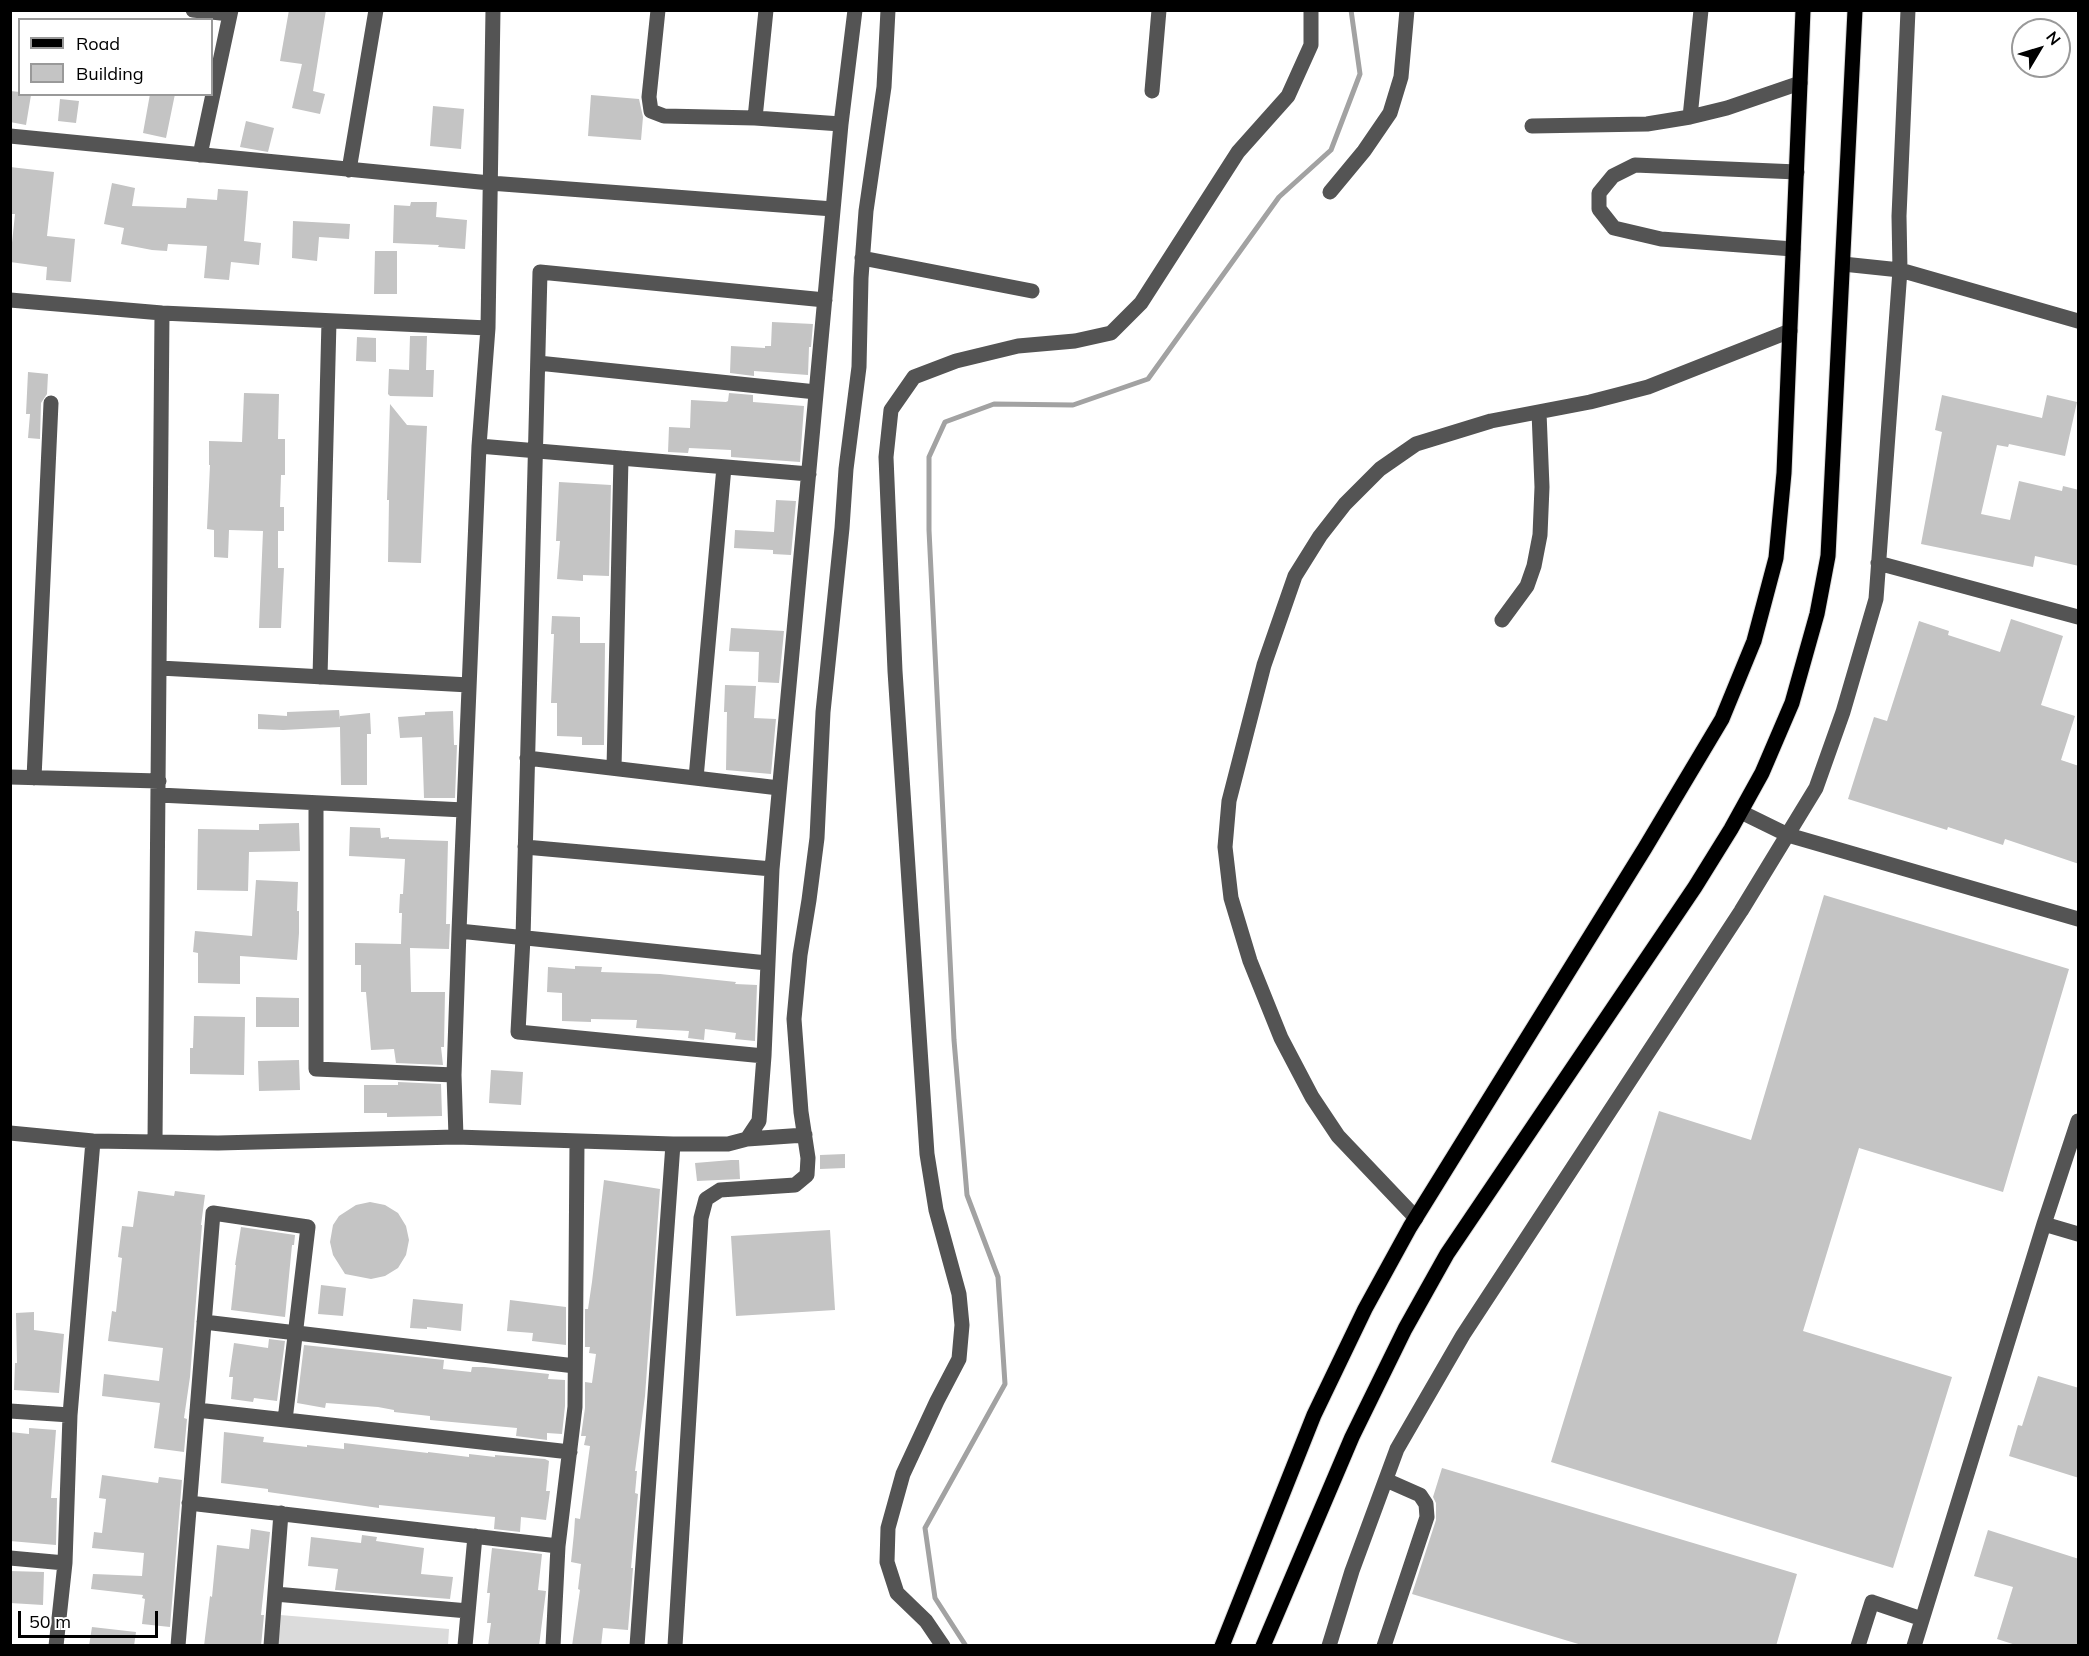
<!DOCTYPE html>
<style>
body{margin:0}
#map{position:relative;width:2089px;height:1656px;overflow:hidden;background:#fff;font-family:Mulish,sans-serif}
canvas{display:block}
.frame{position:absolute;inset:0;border:12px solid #000;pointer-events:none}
.legend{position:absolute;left:18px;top:18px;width:195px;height:78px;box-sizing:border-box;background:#fff;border:2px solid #999;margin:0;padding:8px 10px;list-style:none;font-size:18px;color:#000}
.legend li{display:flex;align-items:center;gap:12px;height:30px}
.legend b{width:30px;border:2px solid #999}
.north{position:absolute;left:2011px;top:18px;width:60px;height:60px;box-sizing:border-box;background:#fff;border:2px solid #999;border-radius:50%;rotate:52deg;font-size:16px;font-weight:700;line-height:24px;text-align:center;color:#000}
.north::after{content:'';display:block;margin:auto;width:21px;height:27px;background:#000;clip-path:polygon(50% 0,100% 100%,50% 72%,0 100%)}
.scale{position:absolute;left:18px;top:1611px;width:140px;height:27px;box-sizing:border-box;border:3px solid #000;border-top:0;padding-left:8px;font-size:18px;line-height:21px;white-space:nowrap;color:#000;-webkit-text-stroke:4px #fff;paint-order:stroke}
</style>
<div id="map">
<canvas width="2089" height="1656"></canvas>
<div class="frame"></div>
<ul class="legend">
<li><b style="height:8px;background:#000"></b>Road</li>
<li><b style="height:16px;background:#c4c4c4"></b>Building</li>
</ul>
<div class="north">N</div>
<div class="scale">50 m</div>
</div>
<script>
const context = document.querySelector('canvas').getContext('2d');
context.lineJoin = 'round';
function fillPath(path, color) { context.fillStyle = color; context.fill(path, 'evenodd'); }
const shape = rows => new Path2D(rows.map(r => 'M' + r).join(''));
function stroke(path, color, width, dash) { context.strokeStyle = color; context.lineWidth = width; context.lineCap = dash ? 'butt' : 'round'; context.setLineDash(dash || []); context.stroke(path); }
fillPath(shape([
 [280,1615,449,1629,448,1645,278,1646]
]), '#dbdbdb');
stroke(shape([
 [966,1646,935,1598,925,1528,1005,1384,998,1277,967,1195,954,1040,929,530,929,457,945,422,994,404,1073,405,1148,379,1279,197,1331,150,1360,74,1351,10]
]), '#a2a2a2', 5);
fillPath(shape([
 [289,10,326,10,313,91,325,94,320,114,292,108,302,64,280,61],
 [10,91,20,92,20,94,31,95,26,125,10,122],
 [150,94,175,94,166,138,143,133],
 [591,95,639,99,643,117,641,140,588,136],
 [60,99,79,101,76,123,58,121],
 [433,106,464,109,461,149,430,146],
 [246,121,274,128,268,152,240,147],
 [10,167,54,172,47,236,75,239,71,282,46,280,47,267,10,262,15,214,10,214],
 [112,183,135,188,132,206,186,208,187,198,217,200,218,189,248,191,244,241,261,243,259,265,231,262,229,280,204,278,207,246,168,244,167,251,152,250,121,244,124,228,104,224],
 [411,202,437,202,436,217,467,220,465,249,438,247,439,245,393,243,394,205,410,206],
 [293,221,350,224,349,239,319,237,317,261,292,258],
 [375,251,397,251,397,294,374,294],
 [772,322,813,324,811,347,809,347,808,375,754,371,754,376,730,373,731,346,765,348,765,346,771,346],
 [410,336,427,336,426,370,434,370,433,397,390,396,388,394,389,369,409,370],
 [357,337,376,338,376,362,356,361],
 [28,372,48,374,47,394,41,403,40,439,28,438,30,414,26,414],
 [244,393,279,394,278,439,285,439,285,475,281,475,280,507,284,507,284,531,278,531,278,568,284,568,281,628,259,628,263,531,229,530,228,558,214,557,214,530,207,529,210,465,209,465,209,441,242,442],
 [729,393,753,395,753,402,804,406,800,462,731,457,731,450,689,448,688,453,668,452,669,427,690,428,691,400,726,402,728,401],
 [1942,395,2042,418,2047,395,2077,402,2065,456,2009,444,2008,447,1997,445,1981,514,2010,520,2019,481,2062,491,2063,486,2079,490,2079,566,2035,556,2033,567,1921,544,1942,432,1935,430],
 [390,404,407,425,427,426,421,563,388,562,389,500,387,500],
 [559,482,611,485,609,576,583,575,583,581,557,579,560,541,556,541],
 [776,500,796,501,791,555,773,554,773,550,734,548,735,530,774,532],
 [552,616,580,617,580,643,605,643,604,745,582,745,582,737,557,736,557,703,551,703,554,634,551,634],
 [2011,619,2063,636,2041,705,2075,716,2061,760,2079,766,2079,864,2005,839,2003,845,1948,827,1947,830,1848,799,1874,717,1887,721,1919,621,1949,631,1948,635,2000,652],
 [731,628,784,631,779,683,758,682,759,652,729,651],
 [725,685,756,686,754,718,776,719,771,774,726,770,727,712,724,712],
 [339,710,340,720,340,716,370,713,371,734,367,734,367,785,341,785,340,727,283,730,258,729,258,714,287,716,287,712],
 [453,711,454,745,457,745,455,798,424,798,422,737,400,738,398,717,425,715,425,712],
 [299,823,300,851,249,852,248,891,197,890,198,829,259,830,259,824],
 [350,827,380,828,381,838,389,837,389,839,448,841,446,924,450,924,449,949,410,948,411,992,445,992,444,1047,441,1047,443,1065,396,1063,394,1049,371,1050,366,992,361,992,361,965,355,965,355,943,401,944,402,913,399,913,400,894,403,894,405,859,349,856],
 [256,880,298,882,297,911,299,911,299,933,297,960,240,956,240,984,198,983,198,953,193,952,195,931,252,936],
 [1824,895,2069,969,2003,1192,1859,1148,1803,1331,1952,1377,1893,1568,1551,1462,1659,1111,1751,1140],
 [575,966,602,967,601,972,660,974,736,982,735,984,757,985,755,1041,735,1039,736,1033,705,1029,704,1040,688,1038,689,1031,636,1028,637,1020,591,1019,591,1022,562,1021,562,993,547,992,548,967,575,969],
 [256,997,299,998,299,1027,256,1027],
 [194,1016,245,1017,244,1075,190,1074,190,1048,193,1048],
 [299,1060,300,1090,259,1091,258,1061],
 [491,1070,523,1072,521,1105,489,1103],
 [398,1082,441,1084,442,1116,387,1117,387,1113,364,1113,364,1085,398,1085],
 [845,1154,845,1168,820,1169,820,1155],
 [731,1160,739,1160,740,1179,697,1181,695,1163],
 [604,1180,660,1189,645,1396,635,1471,637,1471,635,1493,638,1494,631,1568,633,1568,628,1630,603,1628,601,1646,572,1646,580,1590,578,1589,581,1564,571,1562,574,1533,575,1518,580,1519,590,1446,584,1445,586,1436,581,1436,585,1408,585,1382,592,1383,596,1354,589,1353,590,1347,585,1347,585,1309,588,1309,592,1282],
 [138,1191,174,1196,175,1191,205,1195,201,1225,202,1225,190,1377,184,1418,187,1419,184,1452,154,1448,160,1403,102,1396,104,1374,159,1381,163,1348,108,1341,112,1311,116,1312,122,1258,118,1257,122,1226,133,1227],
 [370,1202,385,1205,398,1213,406,1226,409,1240,406,1255,398,1268,385,1276,371,1279,345,1274,333,1255,330,1242,333,1225,339,1216,356,1205],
 [241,1227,295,1235,294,1245,292,1245,285,1317,231,1310,236,1265,235,1265],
 [830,1230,835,1310,736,1316,731,1236],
 [321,1285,346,1288,343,1316,318,1314],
 [413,1299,463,1304,461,1331,427,1327,427,1329,410,1328],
 [510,1300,566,1307,566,1345,532,1341,533,1333,507,1331],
 [34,1312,34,1330,64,1334,59,1393,14,1390,15,1363,17,1363,16,1313],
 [269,1339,285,1341,277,1401,254,1398,253,1402,231,1399,233,1377,229,1377,234,1343,268,1348],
 [304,1345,444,1360,443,1369,471,1372,472,1367,484,1367,549,1374,548,1379,565,1380,565,1406,562,1434,547,1433,547,1440,516,1436,517,1428,430,1420,430,1416,394,1412,394,1410,378,1407,326,1403,325,1408,297,1403],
 [2038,1376,2079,1388,2079,1478,2009,1456,2018,1425,2022,1426],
 [29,1428,56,1430,51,1498,57,1498,56,1545,10,1541,10,1432,29,1434],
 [224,1432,264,1437,263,1442,307,1447,307,1445,344,1449,344,1443,428,1453,428,1452,469,1457,469,1454,495,1457,495,1455,545,1459,549,1461,546,1491,550,1491,546,1520,521,1517,520,1532,494,1529,495,1517,379,1505,379,1508,268,1492,268,1489,221,1483],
 [1442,1468,1797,1574,1776,1646,1585,1646,1412,1594,1436,1520,1436,1503,1433,1497],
 [102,1475,158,1483,159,1477,182,1480,170,1627,142,1624,145,1599,142,1598,143,1595,91,1589,93,1574,142,1576,144,1553,92,1548,94,1532,102,1533,106,1499,99,1498],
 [251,1529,270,1532,261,1615,264,1615,261,1646,204,1646,210,1596,212,1597,217,1545,249,1549],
 [1988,1530,2079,1559,2079,1646,2019,1646,1997,1639,2013,1587,1974,1576],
 [362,1535,377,1537,376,1541,424,1548,421,1574,453,1577,450,1599,335,1590,338,1569,308,1566,311,1537,361,1543],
 [492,1548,542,1554,538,1590,546,1591,539,1646,488,1646,491,1623,487,1623,490,1593,487,1593],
 [10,1571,44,1572,43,1605,10,1603],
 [92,1627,136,1632,134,1646,89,1646]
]), '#c4c4c4');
const major = shape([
 [1222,1646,1314,1415,1365,1309,1410,1227,1645,848,1722,719,1754,641,1776,558,1784,473,1803,10],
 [1263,1646,1352,1437,1405,1329,1447,1254,1695,887,1731,829,1762,773,1792,703,1817,614,1828,556,1855,10]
]);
stroke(major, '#dbdbdb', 17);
stroke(shape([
 [193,10,230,14],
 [658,10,649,97,651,111,664,116,755,118,841,124],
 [1152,91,1159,10],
 [1690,117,1701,10],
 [755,118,766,10],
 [1532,126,1647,124,1690,117,1727,108,1800,83],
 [10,136,490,183,833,209],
 [200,155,231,10],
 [349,170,376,10],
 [1330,192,1364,151,1390,113,1401,77,1407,10],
 [1793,249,1661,239,1614,228,1599,209,1599,193,1613,176,1635,165,1797,172],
 [862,258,1032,291],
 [1843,264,1900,270,2078,321],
 [10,300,162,313,488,328],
 [538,363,816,392],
 [479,446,809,474],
 [1878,563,2078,617],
 [1502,620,1527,586,1534,566,1540,535,1542,487,1539,412],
 [160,668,469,685],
 [320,677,329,321],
 [527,758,779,788],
 [614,768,621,458],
 [10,777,159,781],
 [34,778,51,403],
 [696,778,724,467],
 [159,795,464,810],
 [316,803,316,1069,454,1075],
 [1741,812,1788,835,2078,919],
 [525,847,772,869],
 [459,931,767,963],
 [764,1056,518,1032,523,938,540,272,825,300],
 [10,1133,93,1141,218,1143,456,1137,673,1144,728,1144,747,1139,805,1135],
 [456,1137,454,1075,459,931,479,446,488,328,493,10],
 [747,1139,759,1121,764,1056,772,869,841,124,855,10],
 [155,1142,162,313],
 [1416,1218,1338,1136,1312,1097,1281,1038,1250,961,1231,898,1225,847,1229,801,1264,665,1295,576,1320,536,1345,504,1380,469,1416,444,1491,421,1590,402,1648,387,1790,331],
 [2044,1224,2078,1234],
 [204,1322,575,1366],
 [197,1410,570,1452],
 [10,1411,70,1415],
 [189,1503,558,1546],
 [10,1558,65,1563],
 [275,1594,468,1611],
 [56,1646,65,1563,70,1415,93,1141],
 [178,1646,213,1213,308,1227,285,1420],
 [271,1646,281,1513],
 [465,1646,475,1536],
 [553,1646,558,1546,575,1407,577,1142],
 [637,1646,673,1144],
 [675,1646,701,1218,706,1199,720,1190,795,1185,807,1175,808,1158,801,1112,794,1019,800,955,809,900,817,838,823,712,842,528,846,469,859,367,861,278,866,211,884,87,888,10],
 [943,1646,926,1621,897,1593,887,1562,888,1528,903,1474,937,1401,959,1359,962,1325,959,1294,936,1210,927,1154,895,671,886,457,891,410,914,377,956,361,1018,346,1075,341,1111,333,1141,303,1238,152,1288,96,1311,45,1311,10],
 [1329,1646,1352,1571,1397,1449,1463,1335,1741,911,1816,788,1843,712,1876,599,1900,270,1899,216,1908,10],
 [1384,1646,1427,1517,1426,1504,1420,1495,1386,1480],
 [1858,1646,1872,1602,1922,1619],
 [1914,1646,2044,1224,2078,1121]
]), '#545454', 15);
stroke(major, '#000', 15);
</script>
